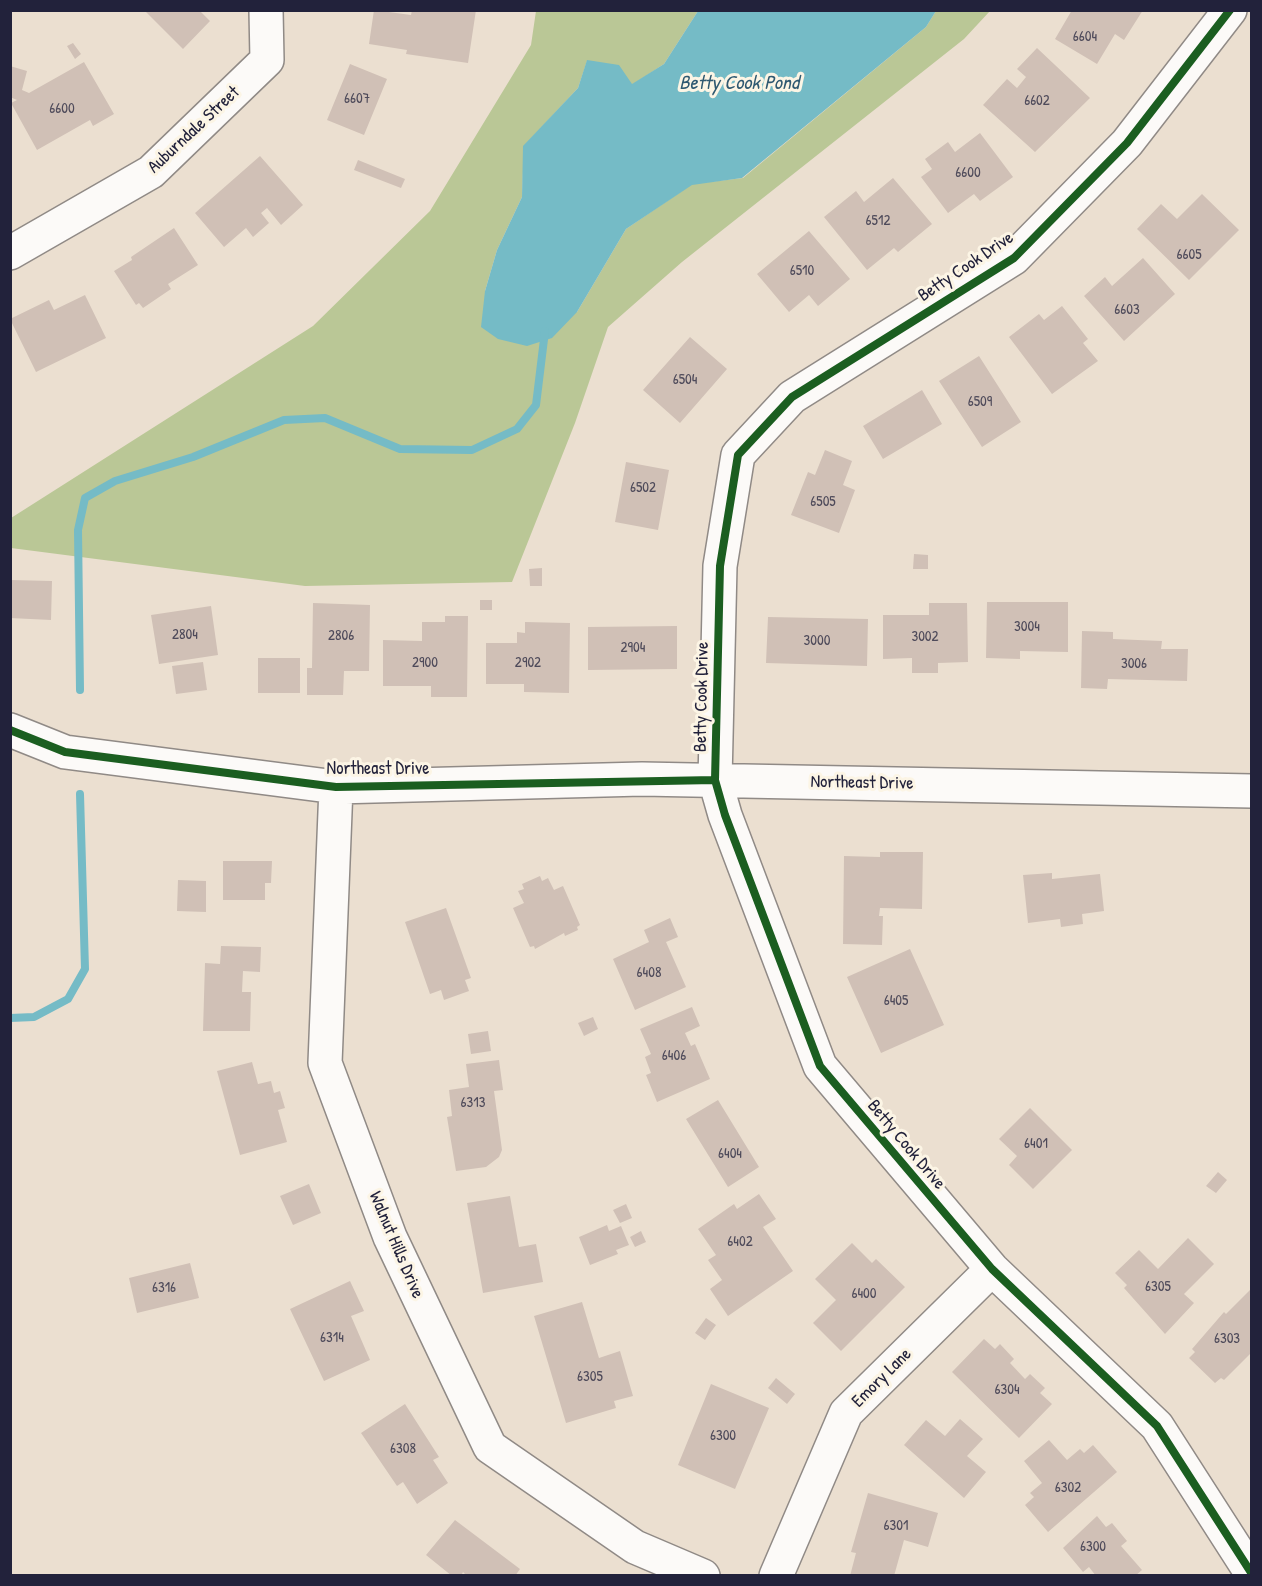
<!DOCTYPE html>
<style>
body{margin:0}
#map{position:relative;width:1262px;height:1586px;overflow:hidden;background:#ebdfd0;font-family:"Patrick Hand",sans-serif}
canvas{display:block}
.frame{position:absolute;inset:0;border:12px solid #22223b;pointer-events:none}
</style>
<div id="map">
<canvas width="1262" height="1586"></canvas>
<div class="frame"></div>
</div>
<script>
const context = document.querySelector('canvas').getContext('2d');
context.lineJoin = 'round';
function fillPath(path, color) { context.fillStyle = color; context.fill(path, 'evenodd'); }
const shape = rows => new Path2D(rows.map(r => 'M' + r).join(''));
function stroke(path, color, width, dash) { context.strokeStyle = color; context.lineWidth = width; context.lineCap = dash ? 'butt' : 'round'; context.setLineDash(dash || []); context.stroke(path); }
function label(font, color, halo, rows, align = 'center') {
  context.font = font + ' "Patrick Hand",sans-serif'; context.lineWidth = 6; context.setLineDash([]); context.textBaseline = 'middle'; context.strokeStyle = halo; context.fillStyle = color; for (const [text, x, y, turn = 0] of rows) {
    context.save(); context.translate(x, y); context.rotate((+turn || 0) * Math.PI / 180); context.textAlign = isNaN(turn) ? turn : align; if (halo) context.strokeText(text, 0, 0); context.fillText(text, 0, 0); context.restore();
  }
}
fillPath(shape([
 [536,11,698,11,664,64,632,85,587,61,578,88,524,146,522,197,497,250,485,291,577,312,626,229,692,184,743,178,926,27,936,11,990,11,964,39,682,262,608,327,575,423,512,582,305,586,11,548,11,518,313,326,430,211,531,45]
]), '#bac796');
fillPath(shape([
 [698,11,936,11,926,27,742,178,692,185,626,229,577,312,552,338,527,346,498,339,481,327,485,291,497,250,522,197,523,146,578,88,587,60,619,65,632,84,664,64]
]), '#75bbc6');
stroke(shape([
 [80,690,78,530,85,498,115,481,193,457,284,420,325,418,400,449,472,450,517,429,536,405,545,331],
 [10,1018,34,1017,68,999,85,969,80,794]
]), '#75bbc6', 8);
fillPath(shape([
 [144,10,199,10,210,21,183,49],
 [374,10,411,15,412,10,476,10,468,63,406,54,407,50,369,44],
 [1072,10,1143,10,1124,40,1115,34,1097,64,1055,39],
 [73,43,81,54,75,59,67,46],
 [1037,48,1090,98,1035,152,983,105,1007,79,1017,88,1026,77,1017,69],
 [84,62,114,114,93,126,90,120,37,150,11,103,17,100,10,97,10,66,27,71,22,90,29,93],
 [350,64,387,79,364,135,327,120],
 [980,133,1013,177,980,201,974,194,948,213,921,177,932,169,925,159,948,142,955,152],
 [260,156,303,205,281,225,267,208,261,213,269,223,253,237,246,228,224,247,195,213],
 [358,160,405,179,401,188,354,170],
 [893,178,932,224,898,252,894,248,867,270,824,217,856,191,864,202],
 [1202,194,1239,230,1189,280,1137,229,1161,204,1177,219],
 [174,228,198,265,168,284,171,289,143,308,139,303,136,305,114,271,132,260,131,257],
 [809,231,850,279,818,306,809,295,789,312,757,274],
 [1143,258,1175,294,1124,341,1084,296,1105,277,1112,286],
 [85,295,106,338,36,372,10,319,49,300,54,310],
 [1062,306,1088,339,1083,343,1098,361,1052,394,1009,337,1039,314,1044,320],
 [690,337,727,369,680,423,643,390],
 [979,356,1021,422,982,447,939,381],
 [922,390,942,424,883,459,863,426],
 [825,450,852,461,843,485,855,490,839,533,791,515,808,472,815,475],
 [626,462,669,470,658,530,615,522],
 [914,554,928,555,928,569,913,569],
 [542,568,542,586,530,586,529,569],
 [10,580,52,581,51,620,10,618],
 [480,600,492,600,492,610,480,610],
 [987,602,1068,602,1068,652,1020,651,1020,659,986,658],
 [313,603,370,605,369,671,344,671,343,695,307,695,307,668,312,668],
 [929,603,967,603,968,662,938,663,938,673,912,673,912,658,883,659,883,615,929,615],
 [211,606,218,655,159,664,151,615],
 [445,616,468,616,467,697,431,697,431,686,383,686,383,640,422,641,422,622,445,622],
 [768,617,868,619,867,666,766,663],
 [525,622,570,623,569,693,524,692,524,684,486,684,486,643,517,643,517,632,525,633],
 [677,626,677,669,588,670,588,627],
 [1082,631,1113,632,1113,639,1162,641,1161,649,1188,649,1187,681,1108,679,1107,689,1081,688],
 [258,658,300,658,300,693,258,693],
 [203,662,207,690,176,694,172,666],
 [880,852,923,852,922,909,880,908,879,916,883,916,882,945,843,944,844,856,880,857],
 [223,861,272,861,271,883,265,883,265,900,223,900],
 [1052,873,1052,879,1100,874,1104,911,1082,914,1083,924,1061,927,1060,919,1028,923,1023,875],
 [540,876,542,881,548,878,554,890,563,886,580,925,577,927,578,930,565,936,564,933,535,949,534,946,530,947,513,908,524,903,518,891,524,889,522,884],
 [178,880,206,881,206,912,177,911],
 [446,908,471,978,465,980,469,991,444,1000,441,990,430,994,405,922],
 [670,918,678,937,666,942,686,987,635,1010,613,959,649,942,644,930],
 [221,946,261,947,260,972,243,971,242,992,251,992,250,1031,203,1031,205,963,220,964],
 [910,949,944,1025,881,1053,847,977],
 [692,1007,700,1026,685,1033,691,1046,695,1044,710,1079,657,1102,646,1075,651,1073,645,1057,651,1054,640,1029],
 [593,1017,598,1029,584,1036,578,1023],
 [488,1031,491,1051,471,1054,468,1034],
 [499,1060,503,1090,494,1091,502,1150,499,1157,486,1167,456,1171,447,1117,452,1116,449,1090,469,1087,466,1064],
 [252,1062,258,1084,271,1081,274,1093,280,1091,285,1108,278,1110,287,1142,240,1155,217,1071],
 [718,1100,759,1167,728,1187,686,1119],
 [1030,1108,1072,1150,1033,1189,1009,1165,1017,1156,999,1139],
 [1218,1172,1227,1180,1216,1193,1206,1186],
 [309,1184,321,1213,293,1225,280,1196],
 [759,1194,776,1219,763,1227,793,1271,728,1316,710,1289,722,1280,708,1260,716,1255,698,1229,734,1204,737,1209],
 [510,1196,519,1247,536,1244,543,1282,483,1293,467,1203],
 [626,1204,632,1218,620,1223,613,1210],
 [607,1225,609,1231,621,1226,629,1245,616,1250,618,1254,590,1265,579,1237],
 [641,1231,646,1242,635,1247,630,1237],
 [1188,1238,1214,1264,1184,1294,1194,1303,1165,1334,1124,1288,1127,1285,1115,1273,1139,1250,1158,1269],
 [852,1243,872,1263,876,1259,905,1287,841,1351,813,1323,836,1300,815,1279],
 [190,1263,199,1298,137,1313,129,1278],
 [350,1281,364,1311,351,1316,370,1360,324,1381,290,1309],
 [1252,1288,1252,1352,1224,1380,1221,1378,1215,1383,1189,1358,1195,1352,1192,1349,1224,1312,1226,1314],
 [582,1302,599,1358,620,1351,633,1396,614,1401,616,1408,566,1423,534,1316],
 [706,1318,716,1325,705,1340,695,1333],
 [984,1339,995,1349,1000,1344,1014,1359,1010,1363,1025,1379,1030,1374,1045,1388,1040,1393,1052,1404,1019,1438,952,1372],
 [776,1378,795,1394,787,1404,768,1388],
 [711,1384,769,1408,735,1489,678,1465],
 [405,1404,439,1457,433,1460,448,1483,417,1504,403,1482,397,1486,361,1433],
 [960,1419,983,1439,967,1456,986,1472,964,1498,904,1445,926,1420,945,1436],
 [1049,1440,1067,1460,1080,1449,1084,1453,1093,1445,1117,1472,1048,1532,1025,1505,1034,1497,1030,1493,1042,1483,1024,1461],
 [868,1493,938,1513,928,1547,904,1540,894,1576,850,1576,856,1553,851,1552],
 [1097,1516,1106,1527,1112,1523,1127,1541,1121,1546,1142,1570,1135,1576,1096,1576,1089,1567,1083,1572,1063,1548],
 [455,1520,520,1569,515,1576,467,1576,463,1572,461,1576,452,1576,426,1555]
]), '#d0c0b6');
const minor = shape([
 [1230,10,1127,143,1014,258,792,397,738,455,720,566,715,780,725,815,820,1066,992,1269,1157,1426,1252,1574],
 [10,253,151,172,267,60,266,10],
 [10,730,65,752,336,787,642,779,1252,791],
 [336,787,325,1063,390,1237,490,1447,635,1547,703,1576],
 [776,1576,846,1413,992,1269]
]);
stroke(minor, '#908a86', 36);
stroke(minor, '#fcfaf8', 33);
stroke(shape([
 [1230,10,1127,143,1014,258,792,397,738,455,720,566,715,780,725,815,820,1066,992,1269,1157,1426,1252,1574],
 [10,730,65,752,336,787,715,780]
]), '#1b5e20', 8);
label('15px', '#4e4a5a', null, [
 ["6604",1085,37],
 ["6607",357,99],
 ["6602",1037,101],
 ["6600",62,109],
 ["6600",968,173],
 ["6512",878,221],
 ["6605",1189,255],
 ["6510",802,271],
 ["6603",1127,310],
 ["6504",685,380],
 ["6509",980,402],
 ["6502",643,488],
 ["6505",823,502],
 ["3004",1027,627],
 ["2804",185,635],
 ["2806",341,636],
 ["3002",925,637],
 ["3000",817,641],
 ["2904",633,648],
 ["2900",425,663],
 ["2902",528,663],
 ["3006",1134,664],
 ["6408",649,973],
 ["6405",896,1001],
 ["6406",674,1056],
 ["6313",473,1103],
 ["6401",1036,1144],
 ["6404",730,1154],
 ["6402",740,1242],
 ["6305",1158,1287],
 ["6316",164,1288],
 ["6400",864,1294],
 ["6314",332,1338],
 ["6303",1227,1339],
 ["6305",590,1377],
 ["6304",1007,1390],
 ["6300",723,1436],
 ["6308",403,1449],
 ["6302",1068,1488],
 ["6301",896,1526],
 ["6300",1093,1547]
]);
label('18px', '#22223b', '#fcf5e5', [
 ["Auburndale Street",194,130,-43],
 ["Betty Cook Drive",966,267,-34],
 ["Betty Cook Drive",702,697,-89],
 ["Northeast Drive",378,769],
 ["Northeast Drive",862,783,1],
 ["Betty Cook Drive",906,1145,50],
 ["Walnut Hills Drive",396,1245,67],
 ["Emory Lane",882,1378,-45]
]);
label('italic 20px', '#2f5971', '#fcf5e5', [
 ["Betty Cook Pond",739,84]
]);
</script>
